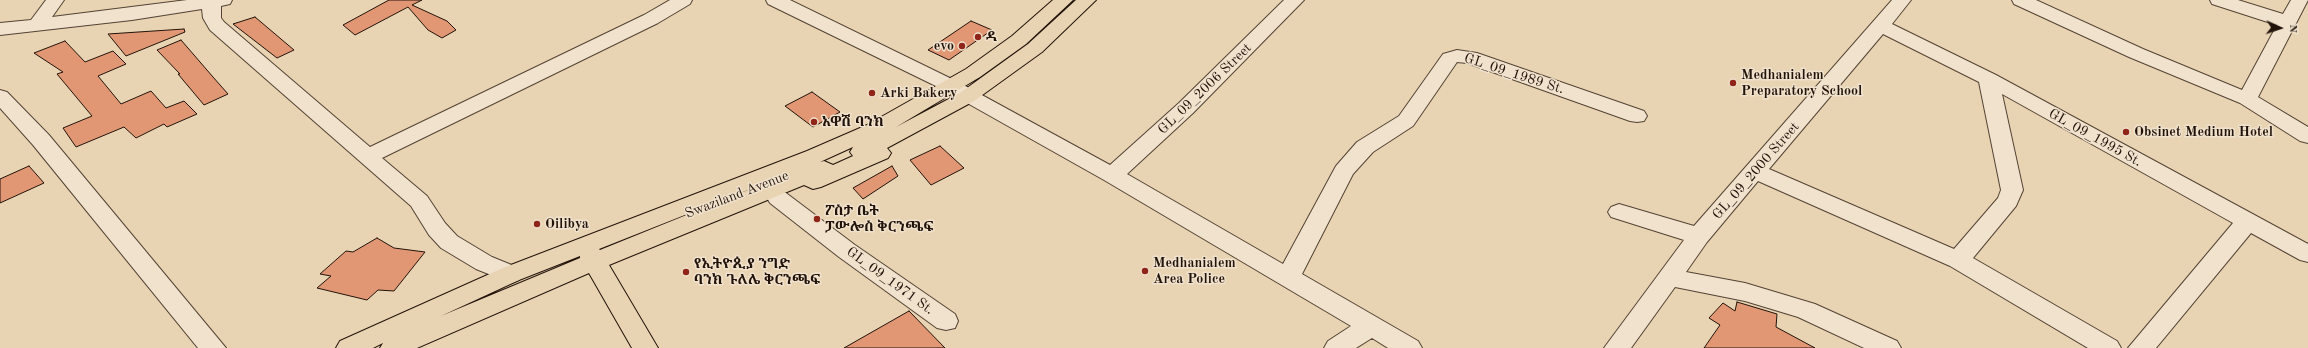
<!DOCTYPE html>
<meta charset="utf-8">
<style>
body{margin:0}
#map{position:relative;width:2308px;height:348px;overflow:hidden;background:#e8d3b2;font-family:"Old Standard TT",serif}
canvas{display:block}
.north{position:absolute;left:2260px;top:8px;width:40px;height:40px;-webkit-text-stroke:3px #f0e2cd;paint-order:stroke;rotate:93deg;font-size:11px;font-weight:700;line-height:16px;text-align:center;color:#22130a}
.north::after{content:'';display:block;margin:auto;width:14px;height:18px;background:#22130a;clip-path:polygon(50% 0,100% 100%,50% 72%,0 100%)}
</style>
<div id="map">
<canvas width="2308" height="348"></canvas>
<div class="north">N</div>
</div>
<script>
const context = document.querySelector('canvas').getContext('2d');
context.lineJoin = 'round';
function fillPath(path, color) { context.fillStyle = color; context.fill(path, 'evenodd'); }
const shape = rows => new Path2D(rows.map(r => 'M' + r).join(''));
function stroke(path, color, width, dash) { context.strokeStyle = color; context.lineWidth = width; context.lineCap = dash ? 'butt' : 'round'; context.setLineDash(dash || []); context.stroke(path); }
function label(font, color, halo, rows, align = 'center') {
  context.font = font + ' "Old Standard TT","Noto Serif Ethiopic",serif'; context.lineWidth = 3; context.setLineDash([]); context.textBaseline = 'middle'; context.strokeStyle = halo; context.fillStyle = color; for (const [text, x, y, turn = 0] of rows) {
    context.save(); context.translate(x, y); context.rotate((+turn || 0) * Math.PI / 180); context.textAlign = isNaN(turn) ? turn : align; if (halo) context.strokeText(text, 0, 0); context.fillText(text, 0, 0); context.restore();
  }
}
const building = shape([
 [389,0,422,0,412,5,447,21,456,30,442,38,428,30,408,7,355,35,343,25,389,0],
 [255,17,294,50,277,58,233,24,255,17],
 [971,21,992,30,949,60,928,50,971,21],
 [184,29,185,32,126,56,108,34,184,29],
 [181,40,213,77,228,94,204,105,178,74,180,74,157,50,181,40],
 [65,41,85,62,113,51,126,64,98,76,121,104,151,91,166,108,184,101,197,114,167,127,164,124,136,138,124,127,76,147,63,128,92,116,57,74,63,72,34,53,65,41],
 [812,92,840,112,813,127,785,106,812,92],
 [940,146,964,168,931,185,910,160,940,146],
 [29,166,44,183,0,203,0,179,29,166],
 [892,166,898,176,863,199,853,188,892,166],
 [377,238,394,248,425,252,394,291,378,290,367,300,317,288,331,276,320,274,346,251,353,252,377,238],
 [1737,302,1777,314,1776,327,1815,348,1704,348,1720,325,1709,318,1723,303,1735,311,1737,302],
 [909,311,945,348,844,348,909,311]
]);
fillPath(building, '#e29774');
stroke(building, '#22130a', 1);
const minor = shape([
 [46,0,64,0,52,17,187,0,232,0,230,4,221,6,221,18,224,22,370,147,644,15,670,0,692,0,690,4,658,23,382,158,427,196,445,223,457,236,492,257,519,268,523,274,519,280,511,283,476,269,441,248,429,235,411,206,210,30,203,18,202,9,132,20,0,35,0,23,31,20,46,0],
 [766,0,790,0,958,82,1110,165,1179,103,1284,0,1304,0,1193,113,1127,174,1283,264,1336,166,1357,142,1399,116,1443,54,1457,50,1477,53,1644,111,1647,116,1644,121,1637,122,1630,121,1467,63,1457,62,1413,126,1373,152,1353,174,1302,274,1418,341,1422,348,1388,348,1372,338,1356,348,1324,348,1328,341,1351,326,1104,180,944,90,768,4,766,0],
 [1892,0,1911,0,1892,24,1996,75,2308,244,2308,262,2300,260,2251,233,2156,348,2128,348,2233,223,2002,94,2023,190,2016,206,1973,258,2117,341,2121,348,2088,348,1950,266,1758,181,1707,242,1686,272,1745,283,1815,304,1897,341,1901,348,1864,348,1798,317,1745,301,1675,287,1631,348,1604,348,1684,240,1611,217,1608,212,1611,207,1619,204,1694,226,1892,0],
 [1883,34,1979,82,2001,190,1998,198,1954,249,1769,169,1883,34],
 [2012,0,2036,0,2143,49,2242,90,2277,25,2212,4,2210,0,2238,0,2283,14,2291,0,2308,0,2258,97,2308,127,2308,143,2300,141,2240,103,2129,57,2014,4,2012,0],
 [0,90,7,92,49,135,226,348,198,348,33,145,0,108,0,90],
 [778,190,786,193,855,245,955,314,958,321,955,328,946,330,937,328,839,257,770,203,767,198,770,193,778,190]
]);
const major = shape([
 [1053,0,1073,0,1026,44,980,77,896,127,960,93,1028,44,1076,0,1096,0,1042,52,974,101,887,148,891,153,888,158,821,187,813,189,804,185,609,265,658,348,632,348,589,273,417,348,380,348,383,343,373,348,336,348,340,341,503,268,807,151,867,125,966,69,1012,36,1053,0],
 [853,147,850,152,853,156,833,165,824,161,820,162,853,147],
 [763,184,600,250,599,249,763,184],
 [580,256,580,258,441,316,519,280,580,256]
]);
stroke(minor, '#544334', 2);
stroke(major, '#22130a', 2);
fillPath(minor, '#f0e2cd');
fillPath(major, '#e8d3b2');
for (const [x, y, r, color] of [
 [978,37,4,"#8f2418"],
 [962,46,4,"#8f2418"],
 [1733,83,4,"#8f2418"],
 [872,93,4,"#8f2418"],
 [814,122,4,"#8f2418"],
 [2126,132,4,"#8f2418"],
 [817,219,4,"#8f2418"],
 [537,224,4,"#8f2418"],
 [1145,271,4,"#8f2418"],
 [686,272,4,"#8f2418"]
]) { const dot = new Path2D(); dot.arc(x, y, r, 0, 2 * Math.PI); context.fillStyle = color; context.fill(dot); stroke(dot, '#f0e2cd', 1.5); }
label('bold 14px', '#22130a', '#f0e2cd', [
 ["ዳ",986,37],
 ["evo",954,46,"right"],
 ["Medhanialem",1741,75],
 ["Preparatory School",1741,91],
 ["Arki Bakery",880,93],
 ["አዋሽ ባንክ",822,122],
 ["Obsinet Medium Hotel",2134,132],
 ["ፖስታ ቤት",825,211],
 ["ፓውሎስ ቅርንጫፍ",825,227],
 ["Oilibya",545,224],
 ["Medhanialem",1153,263],
 ["Area Police",1153,279],
 ["የኢትዮጲያ ንግድ",694,264],
 ["ባንክ ጉለሌ ቅርንጫፍ",694,280]
], 'left');
label('14px', '#22130a', '#f0e2cd', [
 ["GL_09_1989 St.",1514,74,18],
 ["GL_09_2006 Street",1205,89,-44],
 ["GL_09_1995 St.",2095,138,29],
 ["GL_09_2000 Street",1756,171,-49],
 ["Swaziland Avenue",737,195,-21],
 ["GL_09_1971 St.",890,281,36]
]);
</script>
